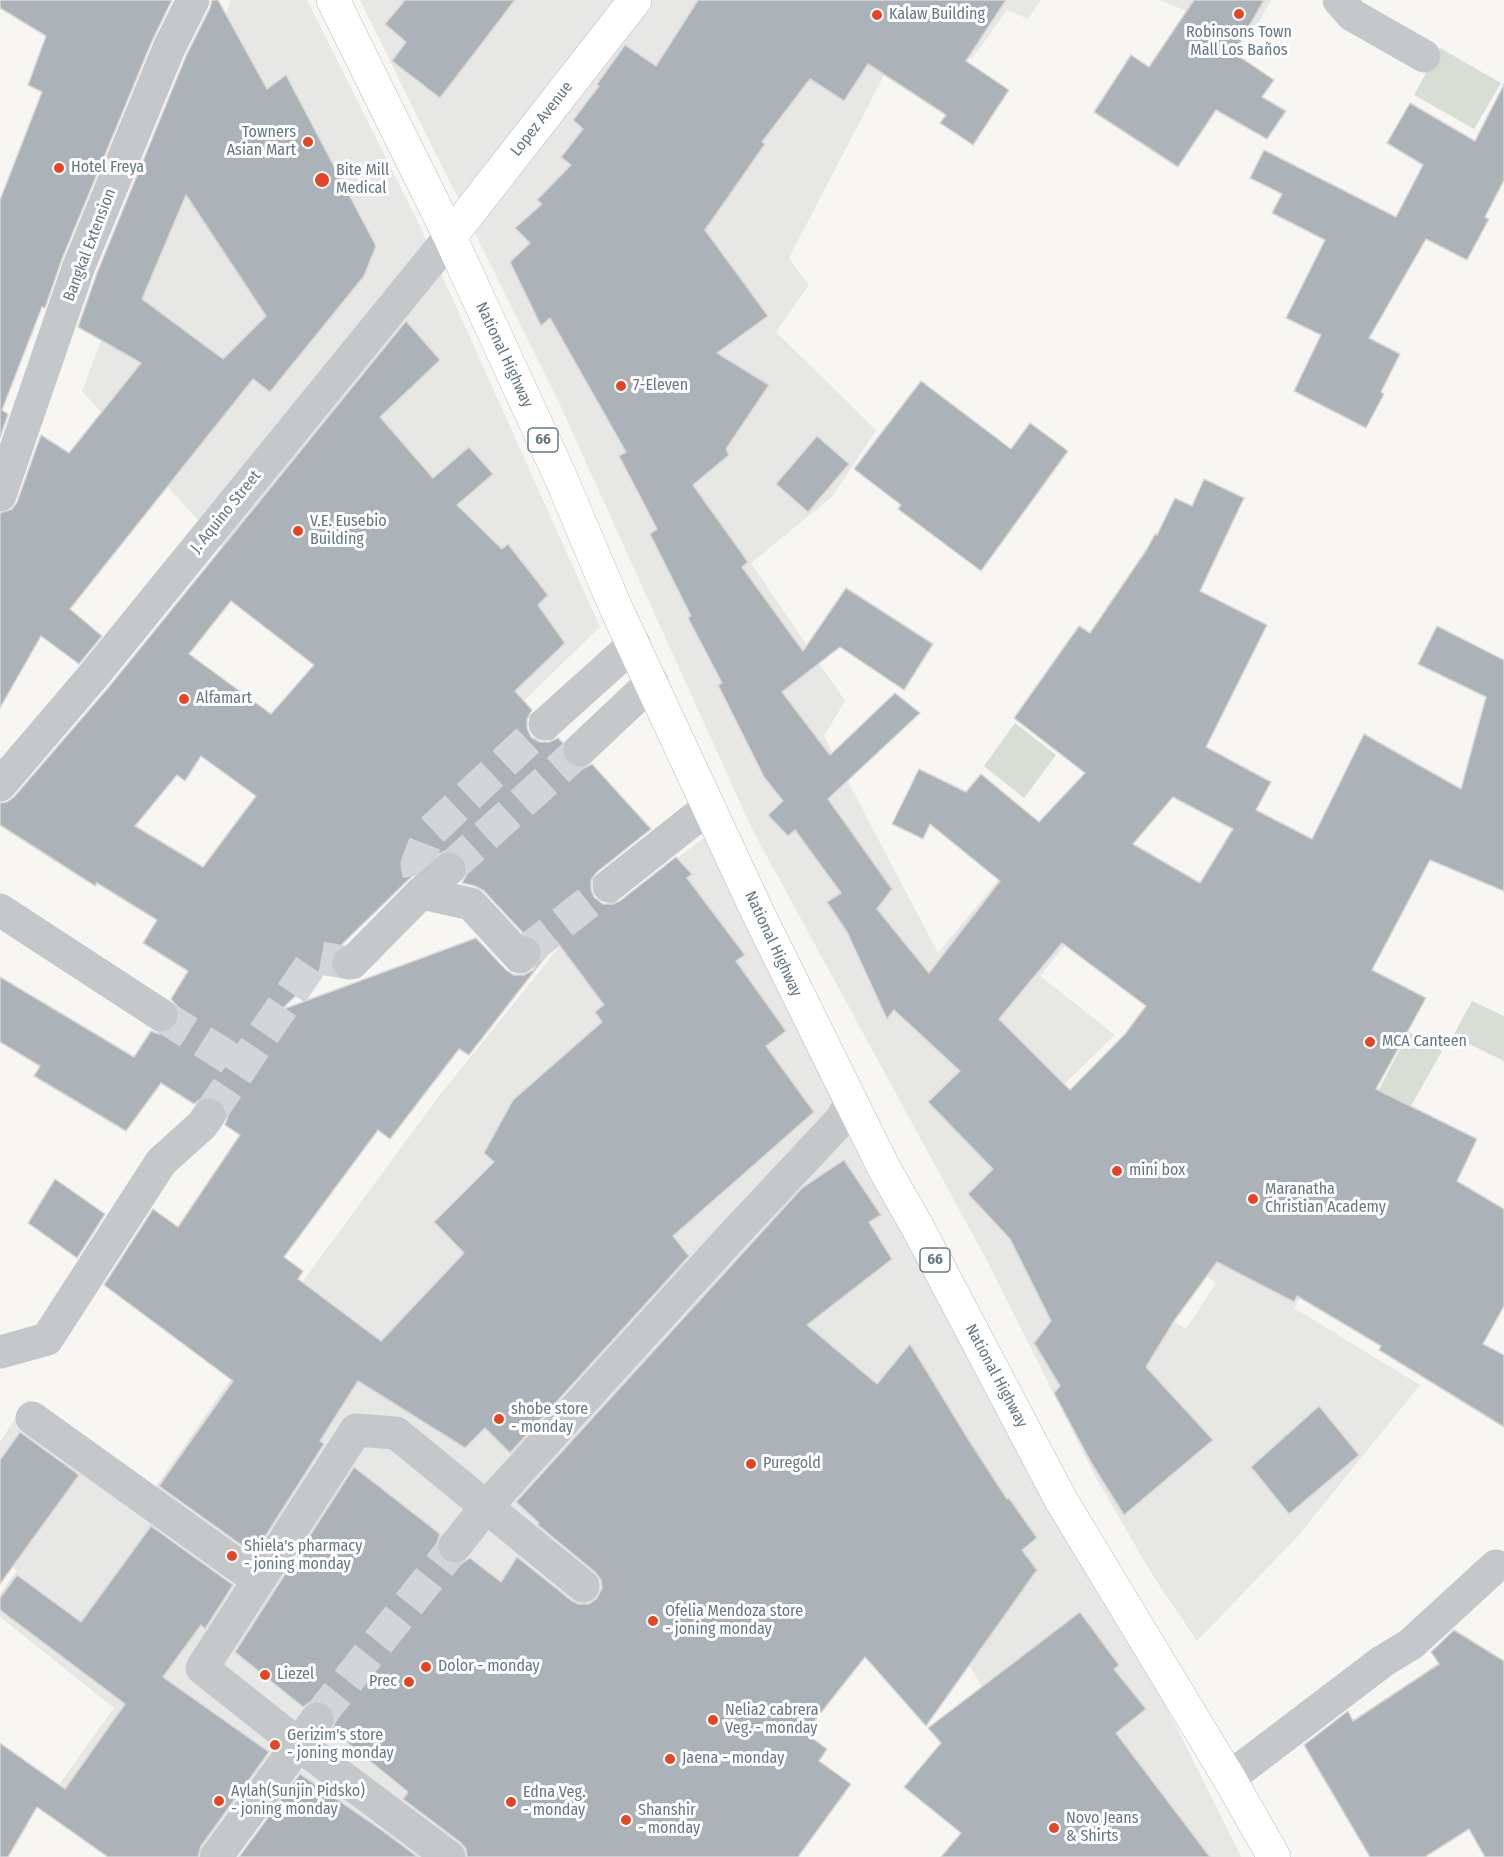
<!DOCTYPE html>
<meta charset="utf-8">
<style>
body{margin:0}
canvas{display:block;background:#f7f6f3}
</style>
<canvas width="1504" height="1857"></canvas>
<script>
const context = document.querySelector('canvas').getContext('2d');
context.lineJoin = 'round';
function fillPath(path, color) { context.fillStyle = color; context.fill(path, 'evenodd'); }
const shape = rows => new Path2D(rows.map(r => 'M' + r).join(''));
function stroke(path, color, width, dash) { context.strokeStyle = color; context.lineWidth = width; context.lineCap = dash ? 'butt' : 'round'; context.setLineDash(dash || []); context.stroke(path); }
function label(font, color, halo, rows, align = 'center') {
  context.font = font + ' "Fira Sans Condensed",sans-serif'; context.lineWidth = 6; context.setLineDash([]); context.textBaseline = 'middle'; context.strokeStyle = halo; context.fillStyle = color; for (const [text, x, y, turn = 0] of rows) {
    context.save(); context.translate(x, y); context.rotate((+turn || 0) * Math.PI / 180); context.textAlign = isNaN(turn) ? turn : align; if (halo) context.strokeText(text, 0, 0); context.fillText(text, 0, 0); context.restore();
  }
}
fillPath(shape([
 [231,0,307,0,419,224,600,627,436,786,82,391],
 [360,0,1041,0,1028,19,1007,10,972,59,910,25,789,258,809,285,776,332,876,430,832,497,751,563,845,701,824,736,938,953,1037,833,1110,891,1040,976,1115,1035,998,1148,1369,1178,1294,1308,1420,1385,1298,1536,1197,1641,1153,1576,1095,1476,985,1257,752,829,560,405],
 [1131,1219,1216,1283,1186,1329,1093,1266],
 [1159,0,1271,0,1251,37],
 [705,837,1158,1690,1241,1857,990,1857,983,1689,921,1581,663,1857,325,1857,240,1795,196,1857,58,1786,114,1708,0,1617,0,1594,17,1570,0,1558,0,1442,28,1399,154,1489,223,1390,439,1096,560,946]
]), '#e7e8e6');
fillPath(shape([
 [1440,48,1501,83,1474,129,1414,95],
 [1015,723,1056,755,1024,798,984,766],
 [1472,1001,1504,1016,1504,1061,1453,1036],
 [1409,1032,1442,1051,1408,1111,1377,1093]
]), '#d8ded4');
const building = shape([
 [0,0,172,0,152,41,62,259,45,308,42,307,2,410,8,414,0,438,0,200,42,92,28,85,46,36,0,8,0,0],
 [212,0,218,0,267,89,286,75,376,246,364,276,270,392,253,379,70,609,102,636,79,664,41,636,0,708,0,513,12,509,17,502,41,435,69,453,141,363,78,327,97,273,186,56,210,8,212,0],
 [186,195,266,316,223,359,142,299,186,195],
 [405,0,515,0,440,98,392,61,406,42,385,24,405,0],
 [698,0,1006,0,966,61,1009,90,973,145,940,123,946,115,868,64,844,101,810,79,762,142,765,144,705,230,768,316,717,353,769,385,726,449,729,455,693,485,748,562,742,567,803,651,846,588,933,644,904,690,840,647,782,692,830,755,895,693,920,713,828,799,892,889,877,909,929,973,1000,881,930,824,923,839,892,824,919,769,966,792,981,774,1039,822,1085,773,1014,718,1079,626,1090,633,1147,549,1155,534,1157,535,1175,498,1192,506,1204,479,1244,498,1200,591,1267,625,1206,747,1271,782,1256,810,1312,839,1364,734,1461,789,1486,697,1418,664,1437,626,1504,660,1504,891,1430,860,1372,970,1426,998,1376,1089,1477,1139,1457,1181,1504,1209,1504,1306,1483,1344,1504,1355,1504,1427,1379,1350,1381,1346,1297,1296,1294,1302,1217,1262,1174,1321,1146,1367,1213,1440,1124,1515,1092,1464,1054,1393,1060,1386,1034,1343,1051,1321,1010,1239,968,1194,993,1169,928,1102,960,1071,894,1010,887,1019,847,932,827,902,841,893,795,830,788,836,768,815,783,801,764,777,718,685,722,683,688,618,691,616,650,534,657,529,619,456,626,452,550,318,541,326,510,262,530,243,515,228,542,204,537,200,571,165,561,157,583,129,573,120,599,86,597,84,625,45,656,66,698,0],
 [1173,797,1233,829,1200,883,1133,844,1173,797],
 [1062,943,1146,1006,1125,1034,1070,1090,999,1019,1062,943],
 [1194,0,1264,0,1234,53,1274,80,1262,97,1286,111,1267,139,1216,110,1178,167,1094,112,1131,55,1149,67,1194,0],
 [1504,84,1504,180,1485,217,1489,219,1467,260,1426,239,1369,338,1400,354,1381,392,1384,394,1366,428,1294,391,1321,335,1286,318,1325,240,1272,213,1282,194,1250,178,1264,150,1396,217,1423,165,1387,143,1410,103,1475,141,1504,84],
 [406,321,440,360,380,417,433,478,469,447,493,474,457,505,502,549,508,544,548,595,538,605,565,643,515,691,532,710,527,719,527,728,531,737,540,742,549,742,558,738,563,743,562,754,566,762,574,768,584,768,592,764,651,829,597,872,591,880,591,889,594,897,603,904,612,904,620,901,676,857,692,874,687,878,745,955,736,961,786,1031,766,1046,814,1112,673,1236,689,1256,510,1453,485,1428,465,1448,358,1381,320,1441,324,1444,254,1554,159,1486,233,1381,104,1285,153,1209,178,1227,240,1135,225,1125,228,1116,226,1108,219,1099,210,1096,202,1098,194,1104,161,1083,126,1131,34,1076,40,1066,0,1042,0,977,134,1057,151,1031,159,1034,169,1032,177,1025,180,1017,178,1007,171,999,188,971,143,943,157,920,97,883,95,886,0,825,0,803,7,802,14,797,108,688,406,321],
 [231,601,314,665,271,714,189,654,231,601],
 [201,756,256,796,203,867,135,826,177,775,185,781,201,756],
 [445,851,455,851,464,857,467,866,466,876,462,883,475,886,484,891,525,935,538,940,542,948,542,957,533,970,524,975,514,975,506,970,476,938,281,1010,330,962,333,953,408,880,437,855,445,851],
 [557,942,604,1005,595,1012,602,1022,513,1100,484,1153,494,1162,434,1222,464,1253,381,1341,298,1279,303,1271,284,1257,378,1130,390,1139,459,1049,469,1055,557,942],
 [921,381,1011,449,1030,423,1068,451,981,571,898,509,901,505,854,469,921,381],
 [817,436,849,464,808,512,776,484,817,436],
 [844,1160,881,1215,869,1222,892,1259,807,1325,877,1384,910,1344,970,1442,1007,1499,1009,1498,1037,1538,1022,1550,1037,1570,926,1726,865,1657,805,1733,827,1749,819,1761,851,1784,798,1857,467,1857,466,1849,460,1842,403,1799,408,1792,332,1730,336,1720,334,1711,328,1704,318,1700,310,1702,303,1707,235,1652,354,1467,440,1534,437,1543,437,1552,444,1561,453,1565,461,1564,470,1558,501,1582,517,1557,572,1601,579,1604,589,1604,597,1598,602,1588,601,1580,595,1572,538,1525,539,1523,516,1502,802,1188,844,1160],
 [55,1179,105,1214,77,1258,28,1223,55,1179],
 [1319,1406,1359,1455,1289,1514,1251,1467,1319,1406],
 [20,1432,79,1475,0,1584,0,1460,20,1432],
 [151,1526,233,1585,205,1629,201,1625,163,1677,269,1752,201,1846,198,1857,108,1857,37,1807,8,1857,0,1857,0,1743,65,1789,125,1704,0,1610,0,1598,17,1575,81,1622,151,1526],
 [1080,1612,1119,1665,1114,1669,1146,1709,1116,1733,1210,1857,941,1857,961,1833,904,1787,941,1743,928,1728,1080,1612],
 [1454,1630,1504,1661,1504,1857,1485,1857,1469,1829,1425,1857,1370,1857,1304,1745,1348,1711,1353,1721,1439,1664,1431,1652,1454,1630],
 [300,1774,380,1829,418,1857,239,1857,300,1774]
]);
fillPath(building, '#abb3b9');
stroke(building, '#d8d8d6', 1.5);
stroke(shape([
 [449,869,580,750],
 [419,875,417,864,429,833,545,724],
 [524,953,609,886],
 [161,1015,242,1066],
 [209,1115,316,957,349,963],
 [317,1719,455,1546]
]), '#d2d6d8', 33, [33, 16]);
const major = shape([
 [333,0,450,237,561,478,615,606,757,911,885,1170,918,1228,1061,1500,1229,1778,1274,1857],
 [450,237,635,0]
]);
stroke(major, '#b5babd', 34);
stroke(shape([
 [1339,0,1352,15,1424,56],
 [0,495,79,266,169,48,193,0],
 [545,724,634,644],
 [580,750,652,682],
 [0,785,93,676,450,237],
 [609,886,709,807],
 [421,893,471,904,520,957,524,953],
 [0,910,161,1015],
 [349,963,352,963,421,893,449,869],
 [0,1352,47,1339,161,1162,202,1125,209,1115],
 [32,1418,258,1580],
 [455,1546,486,1507,735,1233,840,1121,852,1102],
 [1229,1778,1383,1661,1411,1644,1496,1566],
 [216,1857,317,1719],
 [449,1857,298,1744,202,1668,356,1430,396,1433,583,1586]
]), '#c4c8cb', 33);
stroke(major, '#fff', 33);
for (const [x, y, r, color] of [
 [1239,14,6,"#e64524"],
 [877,15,6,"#e64524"],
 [308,142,6,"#e64524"],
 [59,168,6,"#e64524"],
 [322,180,8,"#e64524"],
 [621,386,6,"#e64524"],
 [298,531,6,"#e64524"],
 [184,699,6,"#e64524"],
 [1370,1042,6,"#e64524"],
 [1117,1171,6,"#e64524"],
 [1253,1199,6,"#e64524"],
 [499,1419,6,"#e64524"],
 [751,1464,6,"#e64524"],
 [232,1556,6,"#e64524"],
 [653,1621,6,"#e64524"],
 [426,1667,6,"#e64524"],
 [265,1675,6,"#e64524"],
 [409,1682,6,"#e64524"],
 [713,1720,6,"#e64524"],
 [275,1745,6,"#e64524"],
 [670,1759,6,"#e64524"],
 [219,1801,6,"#e64524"],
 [511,1802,6,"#e64524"],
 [626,1820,6,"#e64524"],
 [1054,1828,6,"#e64524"]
]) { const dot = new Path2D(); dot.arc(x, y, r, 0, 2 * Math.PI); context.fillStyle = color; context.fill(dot); stroke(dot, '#fff', 2); }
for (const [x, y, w] of [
 [543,440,30],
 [935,1260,30]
]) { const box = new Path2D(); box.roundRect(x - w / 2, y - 12, w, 24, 4.5); context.fillStyle = '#fff'; context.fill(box); stroke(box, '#657885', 1.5); }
label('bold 15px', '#657885', null, [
 ["66",543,440],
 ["66",935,1260]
]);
label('16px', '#657885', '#fff', [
 ["Kalaw Building",889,15],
 ["Robinsons Town",1239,33,"center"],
 ["Mall Los Baños",1239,51,"center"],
 ["Towners",296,133,"right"],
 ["Asian Mart",296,151,"right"],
 ["Hotel Freya",71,168],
 ["Bite Mill",336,171],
 ["Medical",336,189],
 ["7-Eleven",633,386],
 ["V.E. Eusebio",310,522],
 ["Building",310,540],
 ["Alfamart",196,699],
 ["MCA Canteen",1382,1042],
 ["mini box",1129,1171],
 ["Maranatha",1265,1190],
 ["Christian Academy",1265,1208],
 ["shobe store",511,1410],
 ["- monday",511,1428],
 ["Puregold",763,1464],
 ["Shiela's pharmacy",244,1547],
 ["- joning monday",244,1565],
 ["Ofelia Mendoza store",665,1612],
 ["- joning monday",665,1630],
 ["Dolor - monday",438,1667],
 ["Liezel",277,1675],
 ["Prec",397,1682,"right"],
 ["Nelia2 cabrera",725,1711],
 ["Veg. - monday",725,1729],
 ["Gerizim's store",287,1736],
 ["- joning monday",287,1754],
 ["Jaena - monday",682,1759],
 ["Aylah(Sunjin Pidsko)",231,1792],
 ["- joning monday",231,1810],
 ["Edna Veg.",523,1793],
 ["- monday",523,1811],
 ["Shanshir",638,1811],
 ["- monday",638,1829],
 ["Novo Jeans",1066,1819],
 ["& Shirts",1066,1837]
], 'left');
label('16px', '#657885', '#fff', [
 ["Lopez Avenue",542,119,-52],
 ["Bangkal Extension",90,245,-69],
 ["National Highway",504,355,65],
 ["J. Aquino Street",226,512,-51],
 ["National Highway",773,944,65],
 ["National Highway",996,1376,62]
]);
</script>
